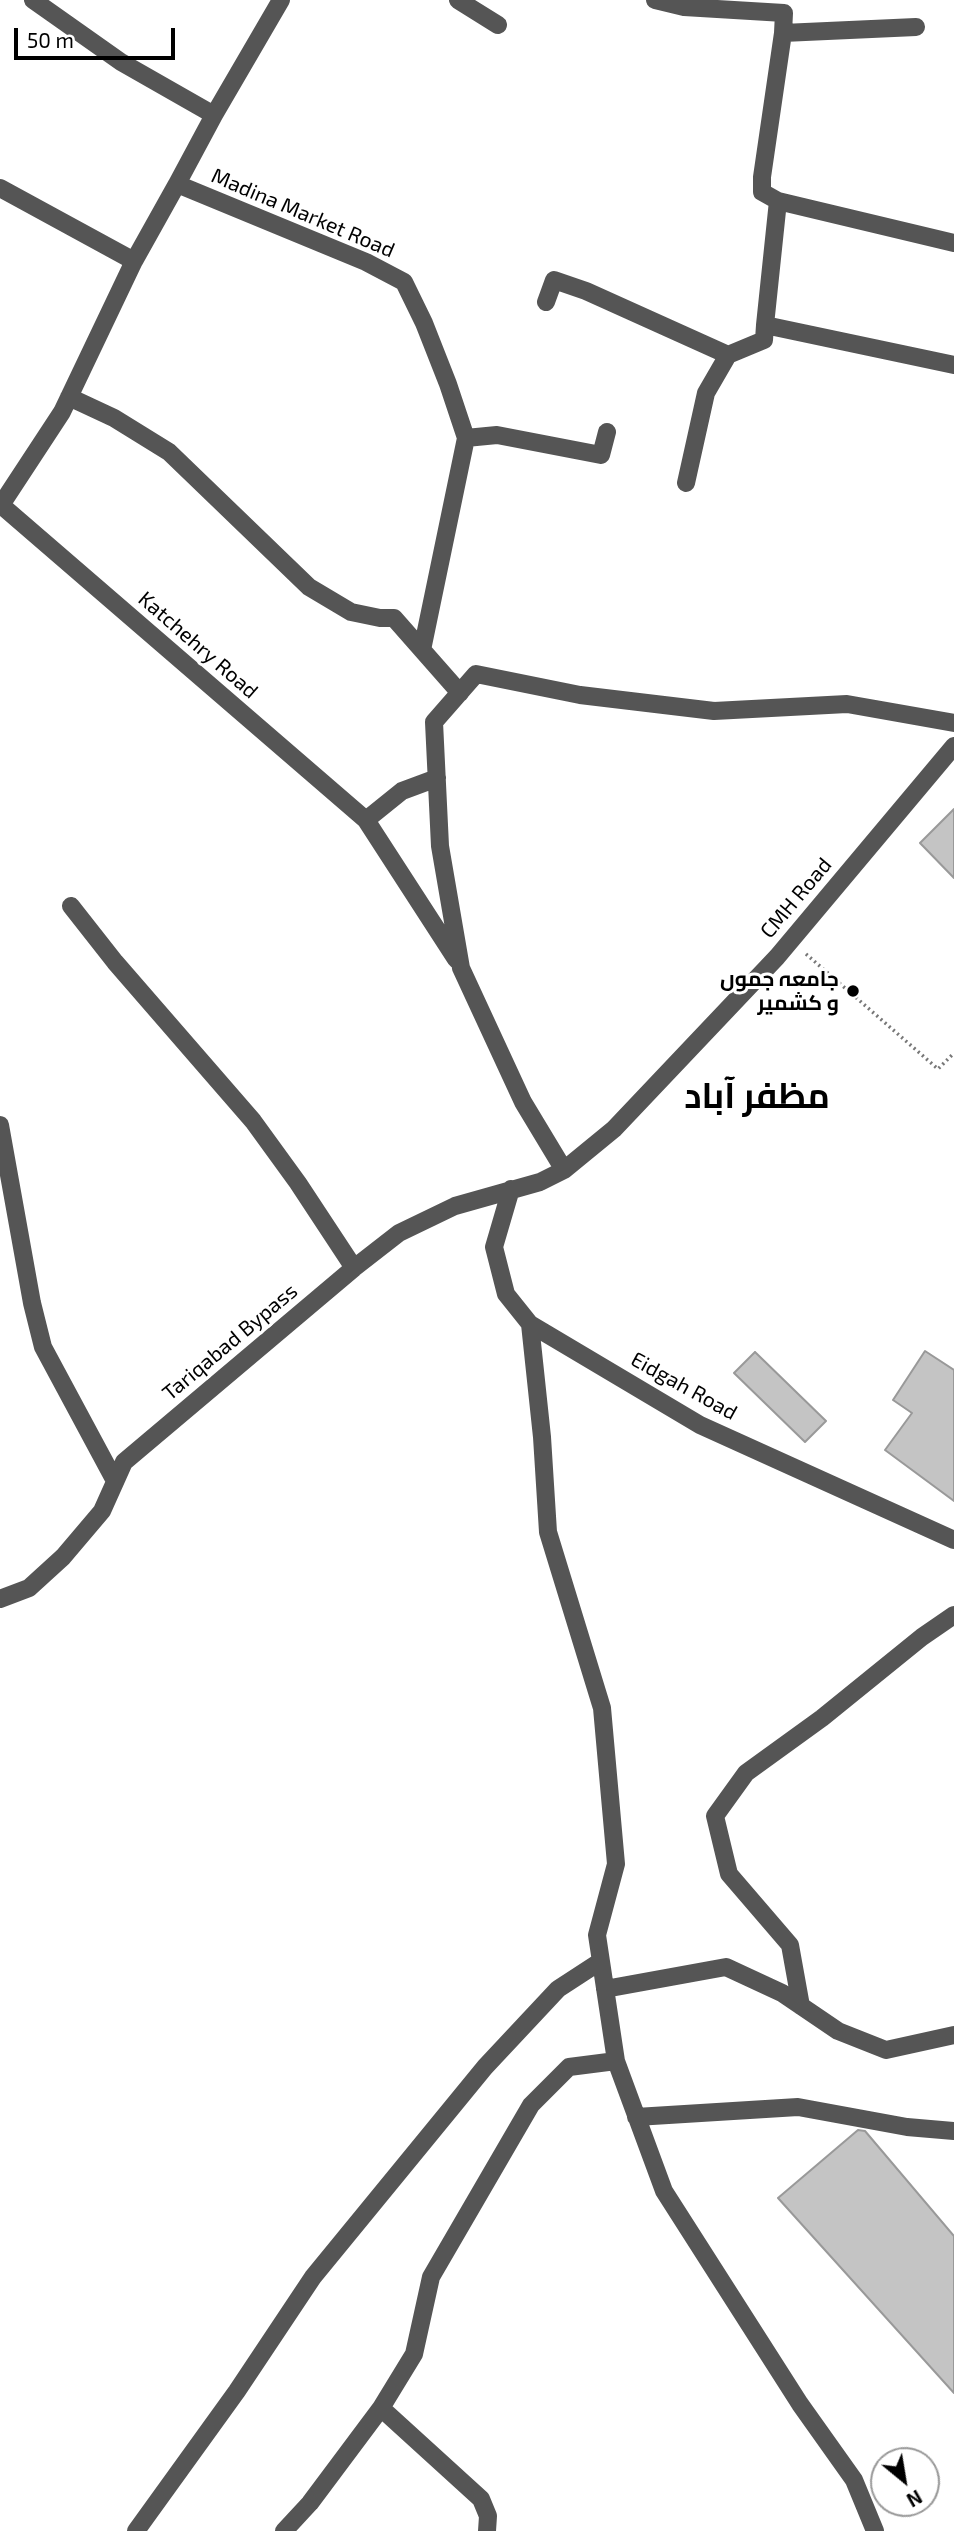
<!DOCTYPE html>
<meta charset="utf-8">
<style>
body{margin:0}
#map{position:relative;width:954px;height:2531px;overflow:hidden;background:#fff;font-family:"Exo 2",sans-serif}
canvas{display:block}
.north{position:absolute;left:870px;top:2447px;width:70px;height:70px;box-sizing:border-box;background:#fff;border:2px solid #999;border-radius:50%;rotate:150deg;font-size:19px;font-weight:700;line-height:28px;text-align:center;color:#000}
.north::after{content:'';display:block;margin:auto;width:24px;height:32px;background:#000;clip-path:polygon(50% 0,100% 100%,50% 72%,0 100%)}
.scale{position:absolute;left:14px;top:28px;width:161px;height:32px;box-sizing:border-box;border:4px solid #000;border-top:0;padding-left:9px;font-size:21px;line-height:24px;white-space:nowrap;color:#000;-webkit-text-stroke:5px #fff;paint-order:stroke}
</style>
<div id="map">
<canvas width="954" height="2531"></canvas>
<div class="north">N</div>
<div class="scale">50 m</div>
</div>
<script>
const context = document.querySelector('canvas').getContext('2d');
context.lineJoin = 'round';
function fillPath(path, color) { context.fillStyle = color; context.fill(path, 'evenodd'); }
const shape = rows => new Path2D(rows.map(r => 'M' + r).join(''));
function stroke(path, color, width, dash) { context.strokeStyle = color; context.lineWidth = width; context.lineCap = dash ? 'butt' : 'round'; context.setLineDash(dash || []); context.stroke(path); }
function label(font, color, halo, rows, align = 'center') {
  context.font = font + ' "Exo 2",Cairo,sans-serif'; context.lineWidth = 6; context.setLineDash([]); context.textBaseline = 'middle'; context.strokeStyle = halo; context.fillStyle = color; for (const [text, x, y, turn = 0] of rows) {
    context.save(); context.translate(x, y); context.rotate((+turn || 0) * Math.PI / 180); context.textAlign = isNaN(turn) ? turn : align; if (halo) context.strokeText(text, 0, 0); context.fillText(text, 0, 0); context.restore();
  }
}
const building = shape([
 [954,809,954,878,920,843,954,809],
 [925,1351,954,1370,954,1501,885,1450,912,1413,893,1400,925,1351],
 [755,1352,826,1421,805,1442,734,1373,755,1352],
 [858,2130,865,2131,954,2236,954,2393,778,2198,858,2130]
]);
fillPath(building, '#c4c4c4');
stroke(building, '#999', 2);
stroke(shape([
 [806,954,938,1069,954,1053]
]), '#777', 3.5, [2, 3.5]);
stroke(shape([
 [33,0,121,62,214,115,177,184,366,262,404,282,424,323,448,384,466,438,422,650],
 [458,0,498,25],
 [655,0,684,7,784,13,783,33,916,27],
 [214,115,281,0],
 [0,188,134,261,177,184],
 [778,201,954,243],
 [546,302,554,280,586,291,728,355,706,393,686,483],
 [765,325,778,201,762,192,762,177,783,33],
 [728,355,764,340,765,325,954,365],
 [69,397,114,418,169,452,309,587,351,612,380,618,394,618,460,693],
 [466,438,497,435,601,455,607,432],
 [0,504,366,820],
 [1,505,62,412,134,261],
 [437,778,402,791,366,820,456,959],
 [71,906,115,962,253,1121,298,1183,354,1268],
 [0,1125,32,1303,43,1347,115,1481],
 [564,1170,523,1102,461,968,440,846,434,722,476,674,580,695,714,711,847,704,954,723],
 [511,1189,494,1247,506,1294,530,1324,700,1425,954,1540],
 [530,1324,542,1437,548,1532,602,1708,616,1864,597,1935,616,2061,664,2191,800,2404,854,2480,875,2531],
 [0,1599,29,1588,63,1557,102,1511,124,1462,354,1268,399,1233,455,1206,540,1182,564,1170,614,1129,777,957,954,746],
 [605,1989,726,1967,782,1993,838,2031,886,2050,954,2035],
 [801,2006,790,1945,729,1874,715,1816,746,1773,822,1718,922,1637,954,1615],
 [636,2117,798,2107,907,2127,954,2131],
 [381,2408,481,2499,488,2516,487,2531],
 [136,2531,237,2391,313,2277,485,2067,558,1989,601,1961],
 [284,2531,310,2503,381,2408,414,2354,431,2277,531,2105,569,2067,616,2061]
]), '#555', 18);
for (const [x, y, r, color] of [
 [853,991,7,"#000"]
]) { const dot = new Path2D(); dot.arc(x, y, r, 0, 2 * Math.PI); context.fillStyle = color; context.fill(dot); stroke(dot, '#fff', 2.5); }
label('21px', '#000', '#fff', [
 ["Madina Market Road",303,213,23],
 ["Katchehry Road",198,645,41],
 ["CMH Road",796,898,-50],
 ["Tariqabad Bypass",230,1342,-40],
 ["Eidgah Road",684,1386,29]
]);
label('bold 21px', '#000', '#fff', [
 ["جامعہ جموں",839,979],
 ["و کشمیر",839,1003]
], 'right');
label('bold 35px', '#000', '#fff', [
 ["مظفر آباد",757,1096]
]);
</script>
